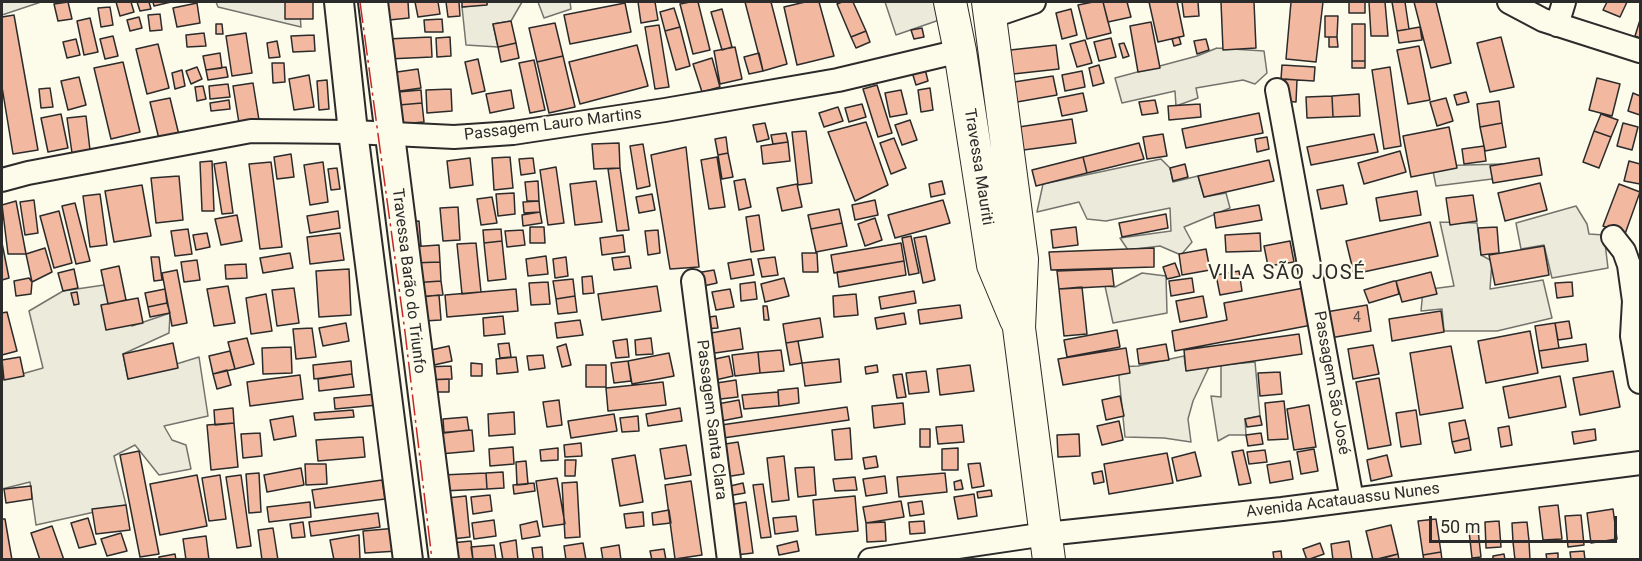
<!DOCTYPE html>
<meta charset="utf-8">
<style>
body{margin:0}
#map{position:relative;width:1642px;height:561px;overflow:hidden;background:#fdfbea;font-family:Roboto,sans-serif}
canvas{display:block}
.frame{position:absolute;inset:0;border:3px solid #2b2b2b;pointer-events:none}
.scale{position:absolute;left:1429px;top:516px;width:188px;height:27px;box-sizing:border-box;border:3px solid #2b2b2b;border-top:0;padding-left:8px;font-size:18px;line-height:21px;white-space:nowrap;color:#2b2b2b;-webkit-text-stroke:4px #fdfbea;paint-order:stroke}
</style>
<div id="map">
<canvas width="1642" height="561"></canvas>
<div class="frame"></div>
<div class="scale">50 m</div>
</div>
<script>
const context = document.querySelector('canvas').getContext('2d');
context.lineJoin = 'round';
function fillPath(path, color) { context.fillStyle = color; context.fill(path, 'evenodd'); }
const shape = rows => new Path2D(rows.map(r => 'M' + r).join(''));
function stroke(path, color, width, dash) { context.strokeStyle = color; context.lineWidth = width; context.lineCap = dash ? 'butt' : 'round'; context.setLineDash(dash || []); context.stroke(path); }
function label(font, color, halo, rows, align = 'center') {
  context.font = font + ' Roboto,sans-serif'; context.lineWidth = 4.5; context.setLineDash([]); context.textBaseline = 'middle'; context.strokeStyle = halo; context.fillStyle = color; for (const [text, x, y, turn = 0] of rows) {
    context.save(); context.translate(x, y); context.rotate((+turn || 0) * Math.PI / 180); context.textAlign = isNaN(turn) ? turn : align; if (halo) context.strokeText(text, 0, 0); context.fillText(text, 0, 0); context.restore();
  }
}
const green = shape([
 [2,2,41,2,2,15,2,2],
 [216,2,299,2,301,27,218,7,216,2],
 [487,2,522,2,511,21,493,24,498,47,466,45,462,7,487,4,487,2],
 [538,2,570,2,571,9,544,18,538,2],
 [885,2,942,2,945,18,896,35,885,2],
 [1217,48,1264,51,1267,73,1255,84,1243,80,1196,88,1198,98,1176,106,1175,91,1122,103,1115,78,1197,56,1217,48],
 [1161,159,1170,168,1173,182,1198,176,1204,197,1226,193,1230,208,1184,227,1192,242,1181,255,1160,246,1128,250,1120,238,1171,231,1170,208,1106,221,1087,219,1079,202,1037,212,1043,184,1161,159],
 [1502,164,1492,179,1436,186,1432,166,1502,164],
 [1576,206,1587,224,1589,234,1604,235,1608,268,1552,278,1544,245,1521,249,1516,223,1576,206],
 [1440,222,1477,223,1481,255,1492,261,1490,289,1543,280,1552,318,1497,331,1444,331,1442,309,1421,311,1423,290,1454,286,1440,222],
 [1142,273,1166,276,1167,313,1113,323,1105,286,1115,287,1142,273],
 [104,285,132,326,170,313,169,333,123,354,128,379,199,357,208,416,164,426,172,440,186,445,191,469,159,475,135,445,114,456,126,505,36,525,30,482,2,489,2,370,4,379,43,368,29,311,63,291,104,285],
 [1184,356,1186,370,1209,367,1193,401,1188,419,1191,442,1164,438,1125,437,1118,367,1138,366,1184,356],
 [1255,362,1260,416,1245,419,1246,435,1229,435,1218,441,1211,396,1221,397,1221,365,1255,362]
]);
fillPath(green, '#ecebdb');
stroke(green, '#74746e', 1.5);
const building = shape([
 [68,2,72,19,58,21,54,4,68,2],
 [116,2,131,2,134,12,120,16,116,2],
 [137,2,149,2,151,9,140,11,137,2],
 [153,2,171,2,154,6,153,2],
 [285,2,313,2,313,19,285,19,285,2],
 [387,2,408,2,409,18,389,20,387,2],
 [415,2,438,2,440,14,418,17,415,2],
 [446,2,459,2,460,16,448,17,446,2],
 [462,2,487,2,487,5,462,7,462,2],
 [638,2,655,2,658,20,641,23,638,2],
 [690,2,698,2,710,50,693,54,680,4,690,2],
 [745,2,771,2,787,64,763,71,745,2],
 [805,2,819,2,834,56,797,65,784,7,805,2],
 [842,2,853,2,866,31,851,37,837,4,842,2],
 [1093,2,1103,2,1111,33,1087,39,1078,5,1093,2],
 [1103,2,1127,2,1131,17,1108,22,1103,2],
 [1149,2,1177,2,1184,36,1158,42,1149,2],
 [1182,2,1198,2,1199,16,1184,17,1182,2],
 [1221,2,1254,2,1256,48,1223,50,1221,2],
 [1291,2,1323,2,1316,62,1286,59,1291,2],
 [1349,2,1365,2,1365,13,1349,13,1349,2],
 [1369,2,1385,2,1388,36,1371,36,1369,2],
 [1392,2,1405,2,1409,29,1397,31,1392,2],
 [1414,2,1436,2,1451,63,1431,68,1414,2],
 [1607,2,1627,2,1620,17,1603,10,1607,2],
 [197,3,200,23,177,27,173,8,197,3],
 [625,3,631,32,570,44,564,15,625,3],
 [110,7,113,25,101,27,98,8,110,7],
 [674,8,680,27,665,31,660,12,674,8],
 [722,9,732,47,722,50,711,12,722,9],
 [1071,9,1077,35,1062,39,1056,13,1071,9],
 [160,14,162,30,150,31,148,15,160,14],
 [14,15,38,150,13,154,2,87,2,17,14,15],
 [1325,16,1338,16,1337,37,1325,37,1325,16],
 [139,17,142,28,130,31,127,20,139,17],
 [90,18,98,52,84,55,77,21,90,18],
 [442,19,443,32,425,32,424,20,442,19],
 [1640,20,1640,38,1635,36,1640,20],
 [511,21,516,43,498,47,493,24,511,21],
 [1151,22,1160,68,1138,72,1130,26,1151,22],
 [555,23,563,56,537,62,529,28,555,23],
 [216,24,222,24,223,34,216,34,216,24],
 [1352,24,1365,24,1365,61,1352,61,1352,24],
 [659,25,669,87,655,89,645,27,659,25],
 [680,27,690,66,676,70,665,31,680,27],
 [1420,27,1422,40,1399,43,1397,31,1420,27],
 [922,28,924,37,914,39,911,30,922,28],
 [866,31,870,42,856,48,851,37,866,31],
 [204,33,206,46,187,47,186,35,204,33],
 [246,33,252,73,232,76,226,36,246,33],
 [314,35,315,51,293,52,291,36,314,35],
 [113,36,118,56,105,59,100,39,113,36],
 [431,37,432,57,388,59,386,39,431,37],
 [450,37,451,56,437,57,436,38,450,37],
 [1179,37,1181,44,1174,46,1172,39,1179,37],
 [1329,37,1337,37,1338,47,1329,47,1329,37],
 [1501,37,1514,87,1490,92,1477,43,1501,37],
 [1111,38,1116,57,1099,61,1094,42,1111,38],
 [76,39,80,55,67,58,63,42,76,39],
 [1206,39,1209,50,1197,54,1194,41,1206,39],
 [1085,40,1092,63,1077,67,1070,44,1085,40],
 [277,41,280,57,269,58,267,43,277,41],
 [516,43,519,58,501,62,498,47,516,43],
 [1124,43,1129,56,1123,58,1119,44,1124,43],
 [158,44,169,88,147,94,136,49,158,44],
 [637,45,648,86,580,104,569,62,637,45],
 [1056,45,1059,69,1004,75,1001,51,1056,45],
 [1419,46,1430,100,1408,104,1397,50,1419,46],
 [735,47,742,79,720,84,714,51,735,47],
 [220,53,222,68,206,70,203,56,220,53],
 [759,53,763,71,749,74,744,57,759,53],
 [563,56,575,107,549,113,537,62,563,56],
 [712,58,720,87,702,92,693,64,712,58],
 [478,59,485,91,472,94,465,62,478,59],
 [534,60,545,110,530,113,519,63,534,60],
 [1352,61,1365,61,1365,68,1352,68,1352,61],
 [123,62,140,132,111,139,94,68,123,62],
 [272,63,284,63,285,82,273,83,272,63],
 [1099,65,1104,83,1093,86,1089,68,1099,65],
 [1282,65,1315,67,1314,81,1281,79,1282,65],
 [197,67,202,79,191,84,186,71,197,67],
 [226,67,228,77,208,80,206,70,226,67],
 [1390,67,1401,146,1384,149,1372,70,1390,67],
 [418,69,421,88,393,92,390,73,418,69],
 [925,69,928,81,916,85,912,72,925,69],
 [182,70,185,86,175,89,172,73,182,70],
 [1082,71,1085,87,1065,91,1062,75,1082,71],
 [309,75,314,107,294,110,289,79,309,75],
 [1053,76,1057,95,1017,102,1014,82,1053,76],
 [79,77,86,105,68,110,61,81,79,77],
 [1597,78,1620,84,1612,116,1589,110,1597,78],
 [1285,79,1297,80,1296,102,1284,101,1285,79],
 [327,80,329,109,319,110,317,81,327,80],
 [253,83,259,120,239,123,233,86,253,83],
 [228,84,230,97,210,99,209,86,228,84],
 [877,85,892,133,878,137,863,89,877,85],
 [203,86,206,99,197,101,195,87,203,86],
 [50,88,53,107,41,108,39,89,50,88],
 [930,88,933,110,921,112,918,90,930,88],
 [451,89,452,111,427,113,426,90,451,89],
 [421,90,422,103,399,105,398,92,421,90],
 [511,90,514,108,490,113,486,94,511,90],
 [901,90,907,114,890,117,885,93,901,90],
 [1466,92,1469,102,1457,105,1454,95,1466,92],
 [1083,93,1087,111,1062,116,1058,98,1083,93],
 [1633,93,1640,96,1640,115,1628,111,1633,93],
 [1359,94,1360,116,1333,117,1332,96,1359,94],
 [1332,96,1333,117,1307,118,1306,97,1332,96],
 [170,98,179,135,159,139,150,102,170,98],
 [1446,98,1453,121,1437,126,1430,102,1446,98],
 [229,100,230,109,211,111,210,103,229,100],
 [1155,100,1158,113,1142,115,1139,102,1155,100],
 [1499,101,1502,123,1480,127,1477,104,1499,101],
 [422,103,424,122,400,124,399,105,422,103],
 [862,104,866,117,849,122,845,108,862,104],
 [1200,104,1201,117,1169,120,1168,106,1200,104],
 [838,107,843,121,824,127,819,113,838,107],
 [1259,113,1263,133,1186,148,1182,129,1259,113],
 [61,114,68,148,48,152,41,118,61,114],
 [1601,114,1618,120,1611,137,1594,131,1601,114],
 [86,116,90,150,72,153,67,118,86,116],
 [1072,119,1076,143,1016,151,1012,128,1072,119],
 [910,120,917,140,902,145,895,125,910,120],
 [866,122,888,185,855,201,828,132,866,122],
 [765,123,769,139,757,142,753,125,765,123],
 [1502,123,1506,147,1485,151,1480,127,1502,123],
 [1623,123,1638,127,1632,150,1617,146,1623,123],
 [1449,127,1457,168,1411,177,1403,136,1449,127],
 [806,131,812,183,798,185,792,132,806,131],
 [1594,131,1611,137,1599,168,1583,162,1594,131],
 [786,133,788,142,773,144,771,135,786,133],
 [1163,134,1167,156,1147,159,1143,137,1163,134],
 [1374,134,1378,152,1311,165,1307,147,1374,134],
 [726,137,728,153,718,155,715,139,726,137],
 [1267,137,1269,149,1257,152,1255,139,1267,137],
 [894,138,906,168,891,174,880,143,894,138],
 [788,142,790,161,763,164,761,146,788,142],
 [619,143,620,168,594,169,592,144,619,143],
 [1139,143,1144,159,1087,173,1083,157,1139,143],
 [643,144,650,186,637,189,630,146,643,144],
 [1484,146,1486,161,1464,164,1462,149,1484,146],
 [686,147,699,267,670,269,651,155,686,147],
 [1400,151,1406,172,1364,184,1358,163,1400,151],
 [728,153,733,177,722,179,718,155,728,153],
 [291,154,294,177,277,179,274,157,291,154],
 [510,157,513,188,494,190,492,158,510,157],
 [717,157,725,207,709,209,701,160,717,157],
 [1083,157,1087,173,1036,186,1032,170,1083,157],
 [470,158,473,185,450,188,447,161,470,158],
 [533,158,535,173,521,175,519,159,533,158],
 [1539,158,1542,175,1493,183,1490,166,1539,158],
 [1269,160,1274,181,1204,197,1198,176,1269,160],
 [212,161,214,211,202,211,200,162,212,161],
 [1629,161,1640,164,1640,184,1624,181,1629,161],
 [226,162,233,213,222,214,214,164,226,162],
 [271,162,282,247,260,249,249,164,271,162],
 [323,162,328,202,310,205,304,165,323,162],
 [1185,164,1188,177,1173,181,1170,168,1185,164],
 [556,167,564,223,548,225,540,170,556,167],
 [337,168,340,189,331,190,328,169,337,168],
 [620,168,629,230,617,231,608,169,620,168],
 [179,176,183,220,156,223,151,178,179,176],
 [745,179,751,207,739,210,734,181,745,179],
 [538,181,539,201,527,201,525,182,538,181],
 [596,181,602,222,575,225,570,184,596,181],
 [942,181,945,194,931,197,929,184,942,181],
 [1540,183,1547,210,1505,221,1498,193,1540,183],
 [797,184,802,207,782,211,777,188,797,184],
 [1619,184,1640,192,1625,234,1603,226,1619,184],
 [142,185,151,236,114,242,105,191,142,185],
 [1343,185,1347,204,1321,209,1317,190,1343,185],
 [1417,191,1421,215,1380,221,1376,198,1417,191],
 [514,193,515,214,498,216,496,194,514,193],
 [100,194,107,245,90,247,83,196,100,194],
 [652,194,655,210,639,213,636,197,652,194],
 [1473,195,1477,221,1450,225,1446,198,1473,195],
 [492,197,497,223,481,225,477,199,492,197],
 [34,200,38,233,25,235,20,202,34,200],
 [875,200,878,215,855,220,852,205,875,200],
 [943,200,950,223,895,238,888,215,943,200],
 [16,201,26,254,8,254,2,205,16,201],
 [539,201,540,212,524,213,523,202,539,201],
 [75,203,90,261,76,264,62,206,75,203],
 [1259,205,1262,220,1216,228,1214,213,1259,205],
 [458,207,460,240,443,241,440,208,458,207],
 [839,209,842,223,811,229,808,215,839,209],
 [59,211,72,263,54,268,40,216,59,211],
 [338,211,340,228,310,233,307,216,338,211],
 [540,212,542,223,523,226,522,215,540,212],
 [1166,214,1168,228,1122,237,1119,223,1166,214],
 [237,215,242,241,221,245,215,219,237,215],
 [759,215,764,250,751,252,746,217,759,215],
 [875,218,882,240,865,246,858,224,875,218],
 [419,221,421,246,412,246,409,222,419,221],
 [1430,222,1438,256,1354,274,1346,241,1430,222],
 [842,223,847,246,816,252,811,229,842,223],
 [530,227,544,227,545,243,530,243,530,227],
 [1076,227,1078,245,1053,248,1051,230,1076,227],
 [1497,227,1499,253,1481,255,1478,228,1497,227],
 [188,229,192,254,175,256,171,231,188,229],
 [501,229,502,241,484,243,483,230,501,229],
 [523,230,525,245,507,247,505,231,523,230],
 [658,230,660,253,648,255,645,231,658,230],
 [207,233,210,247,196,250,193,235,207,233],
 [340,233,344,260,310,264,307,237,340,233],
 [1260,233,1261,251,1226,252,1225,235,1260,233],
 [623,235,625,252,602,255,600,238,623,235],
 [911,236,919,273,909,275,902,238,911,236],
 [926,236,935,280,923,283,914,238,926,236],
 [502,241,506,279,488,281,484,243,502,241],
 [1290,241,1294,262,1268,266,1264,246,1290,241],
 [2,243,9,278,2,280,2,243],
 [476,243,481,292,462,294,457,244,476,243],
 [901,243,904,261,834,273,831,255,901,243],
 [439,245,440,262,411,263,410,247,439,245],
 [1544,246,1549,275,1495,285,1489,255,1544,246],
 [45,248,52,272,32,282,26,254,45,248],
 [1154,248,1154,267,1051,270,1049,252,1154,248],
 [1206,249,1210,270,1182,275,1179,254,1206,249],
 [290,253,293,268,263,273,260,258,290,253],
 [802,253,817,253,818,272,803,272,802,253],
 [546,256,548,274,528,276,526,259,546,256],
 [629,256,631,268,614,270,612,258,629,256],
 [151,257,159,257,162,280,154,281,151,257],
 [566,257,568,276,555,278,553,259,566,257],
 [775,257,778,275,762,277,758,259,775,257],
 [751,259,754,275,731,279,728,263,751,259],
 [197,260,200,280,184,282,181,262,197,260],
 [904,261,906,275,839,287,837,272,904,261],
 [440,262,441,281,412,283,411,263,440,262],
 [1175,263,1180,276,1167,279,1163,267,1175,263],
 [246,264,247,278,226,279,225,265,246,264],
 [119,266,126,300,108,304,101,270,119,266],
 [74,269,78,288,63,291,58,273,74,269],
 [349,269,351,315,319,317,316,271,349,269],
 [1112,269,1114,286,1059,289,1057,271,1112,269],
 [177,270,187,323,172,326,162,273,177,270],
 [714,270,717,283,699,287,696,273,714,270],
 [1239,271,1242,291,1220,295,1216,275,1239,271],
 [1431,272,1437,294,1402,302,1396,281,1431,272],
 [592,276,594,293,583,294,582,277,592,276],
 [29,278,32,282,31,294,16,296,14,281,29,278],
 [784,278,789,296,765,302,761,284,784,278],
 [1192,278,1194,292,1171,296,1169,281,1192,278],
 [573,279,575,296,556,299,553,281,573,279],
 [441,281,443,295,413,297,412,283,441,281],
 [1394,281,1396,281,1399,294,1369,303,1364,290,1394,281],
 [548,282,550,304,531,305,529,283,548,282],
 [755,282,757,299,741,301,740,284,755,282],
 [1572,282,1573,296,1557,298,1555,283,1572,282],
 [228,286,235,323,214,326,207,289,228,286],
 [657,286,661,311,602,320,598,294,657,286],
 [1082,287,1087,334,1064,336,1059,289,1082,287],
 [1309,287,1317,324,1175,351,1172,331,1227,320,1224,303,1309,287],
 [294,288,299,323,277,326,272,290,294,288],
 [165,289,167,303,148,307,145,293,165,289],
 [516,289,518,311,447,317,445,295,516,289],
 [730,289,734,307,716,310,712,292,730,289],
 [914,291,916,303,881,309,879,297,914,291],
 [77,292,79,304,74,305,71,293,77,292],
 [266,294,272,331,251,334,246,298,266,294],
 [856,294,858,315,834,317,833,296,856,294],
 [439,295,441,320,424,321,422,297,439,295],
 [575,296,577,312,558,314,556,299,575,296],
 [1203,296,1207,317,1180,322,1176,301,1203,296],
 [138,298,143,323,106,330,101,305,138,298],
 [167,303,170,313,150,317,148,307,167,303],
 [960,305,962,318,920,324,918,310,960,305],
 [1367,305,1371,331,1330,338,1326,312,1367,305],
 [763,306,767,306,769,320,764,320,763,306],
 [1441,311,1444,332,1392,341,1389,319,1441,311],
 [7,312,17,351,2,355,2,313,7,312],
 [904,313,906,324,877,329,875,318,904,313],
 [503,316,505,334,484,336,483,318,503,316],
 [716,316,718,328,704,329,703,318,716,316],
 [820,318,823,337,786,343,783,324,820,318],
 [580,320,583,335,557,338,555,323,580,320],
 [1569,321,1572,338,1558,340,1555,323,1569,321],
 [346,323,349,341,323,346,319,328,346,323],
 [1555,323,1559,348,1539,351,1535,326,1555,323],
 [312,328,316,357,296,359,293,329,312,328],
 [740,328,743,349,708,354,705,334,740,328],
 [1117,330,1120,347,1067,357,1064,340,1117,330],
 [1530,331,1538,373,1486,383,1478,341,1530,331],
 [1299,334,1302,354,1186,371,1184,350,1299,334],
 [247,338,254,364,235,369,228,342,247,338],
 [651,338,653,354,636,355,635,340,651,338],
 [627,339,629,357,616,358,613,341,627,339],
 [798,341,802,363,790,365,786,343,798,341],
 [173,343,178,368,128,379,123,354,173,343],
 [509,343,511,357,500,358,498,344,509,343],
 [566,344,571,365,562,367,557,347,566,344],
 [1166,344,1169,360,1139,364,1137,349,1166,344],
 [1586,344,1588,361,1542,368,1539,351,1586,344],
 [1373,345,1379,374,1353,379,1348,349,1373,345],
 [449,346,452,361,434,365,431,350,449,346],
 [1451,346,1463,408,1420,415,1410,353,1451,346],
 [291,347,292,373,263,374,262,348,291,347],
 [1126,348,1130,373,1063,385,1058,359,1126,348],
 [781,350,784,371,760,373,758,352,781,350],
 [230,351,235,369,213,374,209,356,230,351],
 [758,352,760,373,735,376,732,355,758,352],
 [669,353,674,376,632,384,628,361,669,353],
 [543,355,545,368,529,370,527,356,543,355],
 [729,356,733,376,711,381,706,361,729,356],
 [20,357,24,376,4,380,2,360,20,357],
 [516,357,518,372,497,374,496,359,516,357],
 [839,359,841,382,805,386,802,363,839,359],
 [351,361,352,374,314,379,313,365,351,361],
 [628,361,631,381,614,383,611,363,628,361],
 [471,363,482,364,482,376,471,376,471,363],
 [586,365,606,365,606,387,586,387,586,365],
 [877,365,878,372,866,374,865,367,877,365],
 [970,365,974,391,940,395,937,369,970,365],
 [451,366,452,379,425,380,425,367,451,366],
 [227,370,231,385,217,389,213,374,227,370],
 [926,371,929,392,909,394,906,373,926,371],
 [1613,371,1620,407,1580,415,1573,378,1613,371],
 [1280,372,1282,394,1260,396,1258,373,1280,372],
 [352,374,354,387,319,391,318,379,352,374],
 [902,374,906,397,897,398,893,375,902,374],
 [300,375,303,399,250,406,247,382,300,375],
 [1560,376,1566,407,1509,418,1503,387,1560,376],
 [1379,378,1391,445,1368,449,1356,382,1379,378],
 [449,379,449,392,426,392,425,380,449,379],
 [736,380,738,397,712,400,710,384,736,380],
 [663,382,666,405,608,411,606,388,663,382],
 [798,388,799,403,779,406,778,390,798,388],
 [778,392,779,406,744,409,742,395,778,392],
 [377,394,378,405,335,409,334,398,377,394],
 [1120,396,1124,416,1106,420,1102,400,1120,396],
 [559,400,562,425,547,427,543,402,559,400],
 [739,400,742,417,716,422,712,405,739,400],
 [1284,401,1288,439,1268,440,1265,403,1284,401],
 [903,403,905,424,874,428,872,406,903,403],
 [1309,405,1316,447,1294,450,1287,409,1309,405],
 [847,407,849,420,723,438,721,425,847,407],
 [233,408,234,423,215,425,214,410,233,408],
 [680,408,682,421,648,426,646,414,680,408],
 [353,410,354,417,315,420,314,413,353,410],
 [1416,410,1421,444,1401,447,1396,413,1416,410],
 [514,412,515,434,489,436,488,414,514,412],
 [614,414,617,431,571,438,568,421,614,414],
 [293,416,296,436,274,440,270,420,293,416],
 [638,416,639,431,622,432,620,418,638,416],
 [1260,416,1262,425,1247,427,1245,419,1260,416],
 [467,417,469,430,444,433,443,419,467,417],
 [1465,420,1469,438,1452,442,1449,423,1465,420],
 [1119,421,1123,440,1102,445,1097,426,1119,421],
 [234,423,238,467,211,470,207,425,234,423],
 [962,425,964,442,938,444,936,427,962,425],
 [1509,426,1512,445,1501,447,1498,428,1509,426],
 [850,428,852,459,835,460,832,430,850,428],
 [920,429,930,429,930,447,920,447,920,429],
 [1595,429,1596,440,1574,444,1572,432,1595,429],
 [472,430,474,451,440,454,438,433,472,430],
 [260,433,262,456,243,458,241,434,260,433],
 [1261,433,1263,444,1248,446,1246,435,1261,433],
 [1079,434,1080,456,1058,457,1057,435,1079,434],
 [363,437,365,457,318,461,316,440,363,437],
 [1469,438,1471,450,1455,453,1452,442,1469,438],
 [738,442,744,474,725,477,719,445,738,442],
 [581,443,582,456,565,457,564,445,581,443],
 [686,445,691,475,665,479,660,449,686,445],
 [513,447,514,464,490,466,489,449,513,447],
 [558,448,558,460,541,461,540,450,558,448],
 [958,448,958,470,942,470,942,449,958,448],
 [1314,449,1318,471,1301,474,1297,452,1314,449],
 [1243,450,1251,483,1239,485,1232,452,1243,450],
 [1265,450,1267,462,1249,464,1247,452,1265,450],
 [139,451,159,554,140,557,120,455,139,451],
 [1195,452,1201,476,1177,481,1172,458,1195,452],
 [1167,453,1173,483,1109,494,1104,464,1167,453],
 [635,455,643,502,620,506,612,459,635,455],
 [1387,455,1392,476,1371,481,1367,460,1387,455],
 [784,456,789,500,772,502,767,458,784,456],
 [876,456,878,467,865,469,863,458,876,456],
 [565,460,576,460,575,476,565,476,565,460],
 [526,461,528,484,517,485,516,462,526,461],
 [1290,461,1293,479,1270,483,1267,465,1290,461],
 [980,463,984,486,972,488,968,464,980,463],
 [305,464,326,464,327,484,306,485,305,464],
 [814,467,816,495,798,497,795,468,814,467],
 [301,468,304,485,267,492,264,475,301,468],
 [1102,471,1104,482,1094,484,1092,473,1102,471],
 [503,472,504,488,487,489,486,473,503,472],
 [259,473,261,512,249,513,246,474,259,473],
 [486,473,487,489,442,491,442,475,486,473],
 [945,473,947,492,899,497,897,477,945,473],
 [197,475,207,526,160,535,150,484,197,475],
 [220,475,226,519,209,521,202,478,220,475],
 [241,475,251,546,237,548,226,477,241,475],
 [885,476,887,493,866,496,863,479,885,476],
 [855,477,857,490,835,491,833,479,855,477],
 [557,478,565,524,543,527,536,481,557,478],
 [382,480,385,499,315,508,312,490,382,480],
 [961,480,963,489,955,490,954,482,961,480],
 [691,481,702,555,675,559,665,485,691,481],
 [577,482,580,537,565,538,562,483,577,482],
 [534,483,535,491,514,494,513,485,534,483],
 [743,483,745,493,728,496,726,487,743,483],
 [763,484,771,537,761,538,753,485,763,484],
 [31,486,32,499,6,503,4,489,31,486],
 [991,490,992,496,978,498,977,492,991,490],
 [974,494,977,516,958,519,954,497,974,494],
 [490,495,492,511,473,514,471,497,490,495],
 [466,496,470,537,452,539,447,498,466,496],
 [855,496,858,531,816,535,813,500,855,496],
 [901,501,904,517,866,523,863,507,901,501],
 [922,501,924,514,910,516,908,503,922,501],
 [310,502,311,517,269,522,267,507,310,502],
 [746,502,753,553,736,555,729,505,746,502],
 [126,505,130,530,96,534,92,509,126,505],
 [1558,505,1562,539,1543,540,1539,507,1558,505],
 [1613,509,1617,539,1591,543,1587,513,1613,509],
 [669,510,671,523,653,525,652,513,669,510],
 [643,512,644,526,626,528,624,514,643,512],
 [378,513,380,527,311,536,309,522,378,513],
 [1581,515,1584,545,1568,547,1565,516,1581,515],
 [796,516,798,531,775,534,773,518,796,516],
 [88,518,96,544,79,548,71,523,88,518],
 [2,519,5,519,12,560,2,560,2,519],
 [1436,519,1441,552,1423,555,1418,521,1436,519],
 [494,520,496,536,474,539,472,523,494,520],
 [537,521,540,536,522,539,520,525,537,521],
 [924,521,925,533,910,534,909,522,924,521],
 [1499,521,1501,547,1486,548,1485,522,1499,521],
 [303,522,305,537,292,538,290,524,303,522],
 [885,522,886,541,867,542,866,523,885,522],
 [1527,522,1529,541,1513,542,1512,523,1527,522],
 [1391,525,1398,554,1373,560,1366,531,1391,525],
 [52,526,64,560,40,560,31,533,52,526],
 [273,528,278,560,262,560,258,530,273,528],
 [397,528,398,551,365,553,363,531,397,528],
 [1478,530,1481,557,1472,558,1469,531,1478,530],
 [121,533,127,551,107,556,101,539,121,533],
 [359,535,360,560,334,560,330,540,359,535],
 [206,536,209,560,186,560,183,539,206,536],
 [516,540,518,560,503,560,500,543,516,540],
 [471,541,473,560,453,560,451,543,471,541],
 [797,541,799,551,779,555,777,546,797,541],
 [1349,541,1352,560,1333,560,1331,544,1349,541],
 [1529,541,1530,560,1515,560,1513,542,1529,541],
 [583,543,586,560,566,560,564,546,583,543],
 [1320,543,1324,554,1307,560,1303,549,1320,543],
 [494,545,496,560,473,560,471,547,494,545],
 [619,545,621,560,603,560,601,548,619,545],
 [542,547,543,560,534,560,532,548,542,547],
 [664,549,666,560,652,560,650,551,664,549],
 [1281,551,1282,560,1274,560,1273,552,1281,551],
 [1584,551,1585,560,1571,560,1570,552,1584,551],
 [1441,552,1442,560,1424,560,1423,555,1441,552],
 [1558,553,1558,560,1547,560,1546,554,1558,553],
 [175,554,176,560,159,560,159,557,175,554],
 [1398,554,1399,560,1376,560,1398,554],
 [1504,554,1505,560,1493,560,1493,556,1504,554]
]);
fillPath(building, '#f2b8a0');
stroke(building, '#2b2b2b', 1.5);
const minor = shape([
 [1509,2,1543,20,1640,51],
 [990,17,1034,2],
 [1557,25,1564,2],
 [1277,90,1352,500],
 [2,180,28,173,251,131,353,132,454,137,513,133,665,110,838,80,960,51],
 [1613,237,1624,251,1629,265,1634,301,1632,336,1640,382],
 [693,281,729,560],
 [870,560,1046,534,1282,509,1640,463]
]);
const tertiary = shape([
 [339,2,353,132,408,560],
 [373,2,444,560]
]);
const secondary = shape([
 [950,2,960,51,993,265,1016,320],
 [988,2,1022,259,1019,328,1049,560]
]);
stroke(minor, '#2b2b2b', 26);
stroke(tertiary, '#2b2b2b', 32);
stroke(secondary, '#2b2b2b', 34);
stroke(minor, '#fdfbea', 22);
stroke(tertiary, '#fdfbea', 28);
stroke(secondary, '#fdfbea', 32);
stroke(shape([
 [360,2,405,332,432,560]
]), '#c62828', 1.5, [21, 4.5, 3, 4.5]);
label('14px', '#5d4e48', null, [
 ["4",1357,318]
]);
label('16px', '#2b2b2b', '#fdfbea', [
 ["Passagem Lauro Martins",553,125,-7],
 ["Travessa Mauriti",978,167,81],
 ["Travessa Barão do Triunfo",408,281,83],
 ["Passagem São José",1331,383,80],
 ["Passagem Santa Clara",711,420,83],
 ["Avenida Acatauassu Nunes",1343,501,-7]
]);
context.letterSpacing = '1.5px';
label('20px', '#2b2b2b', '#fdfbea', [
 ["VILA SÃO JOSÉ",1287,274]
]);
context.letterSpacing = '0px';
</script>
